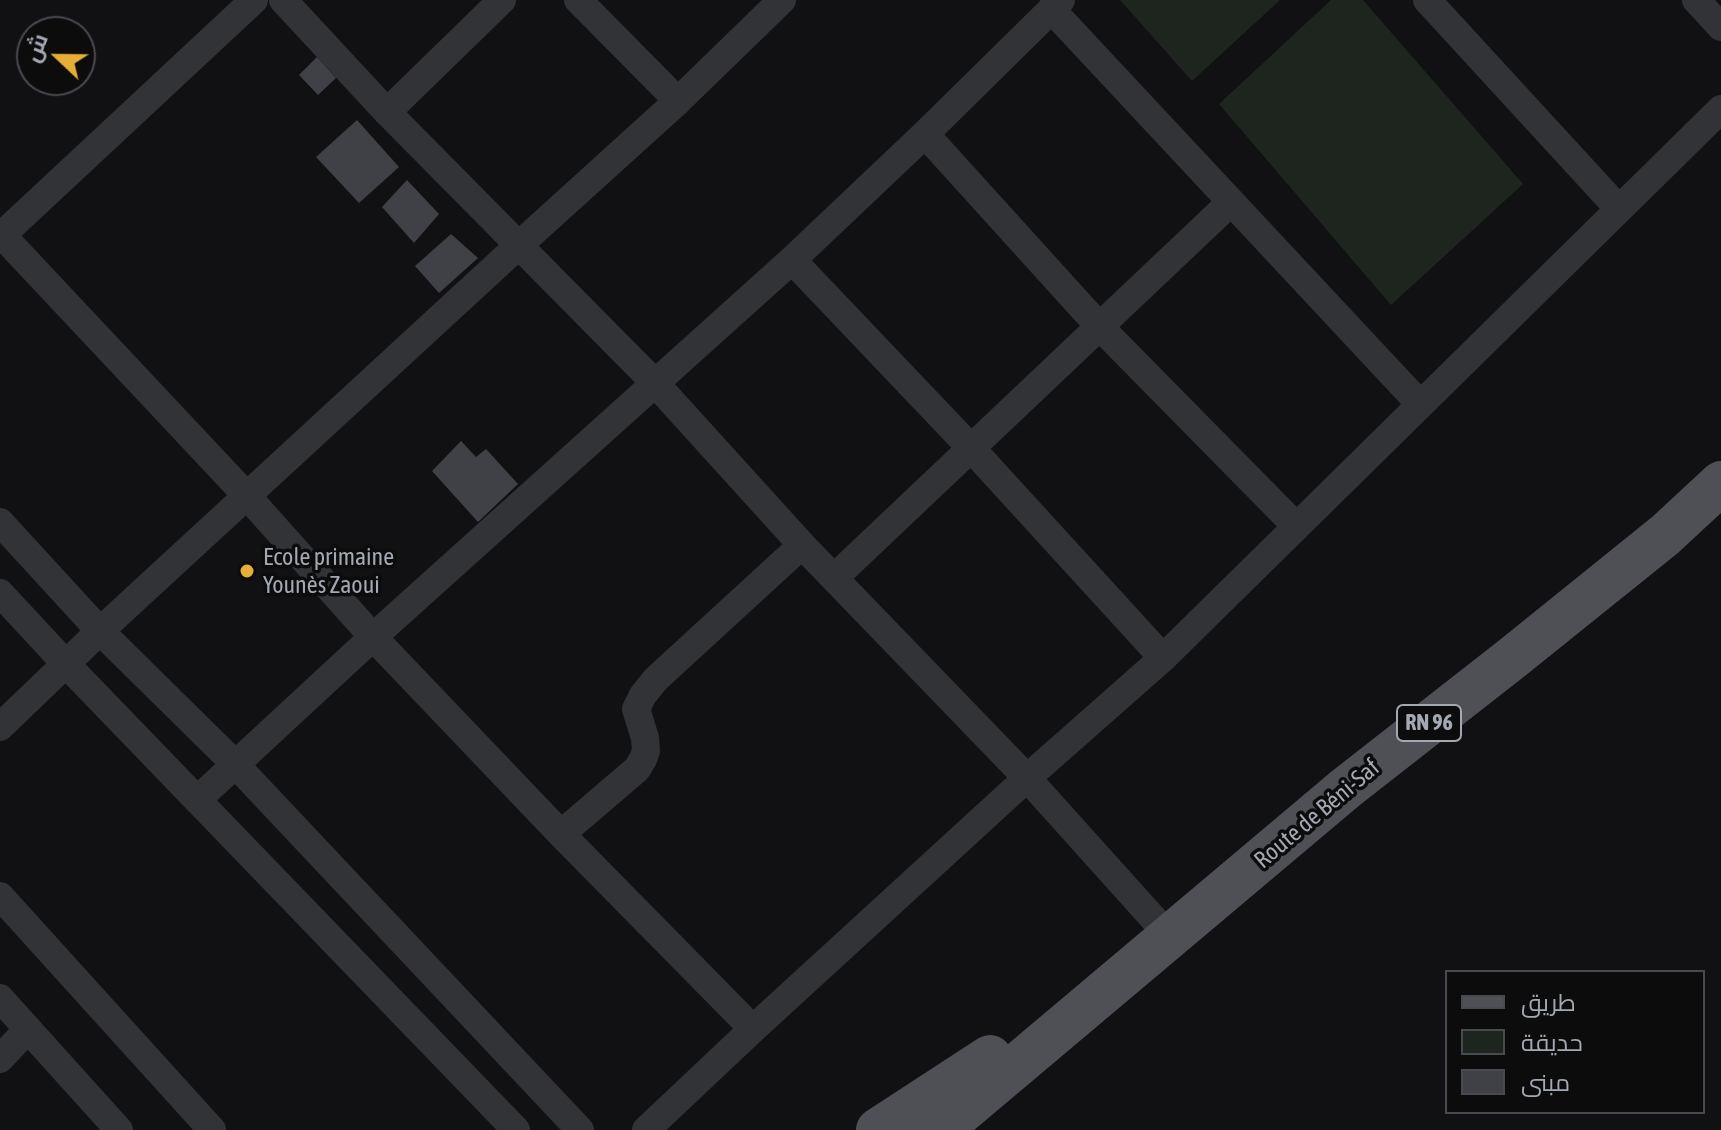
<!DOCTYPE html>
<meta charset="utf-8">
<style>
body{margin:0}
#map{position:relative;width:1721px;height:1130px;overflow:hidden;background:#111113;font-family:"Asap Condensed",Cairo,sans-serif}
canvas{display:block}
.legend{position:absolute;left:1445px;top:970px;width:260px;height:144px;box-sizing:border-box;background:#0c0c0d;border:2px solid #484a4f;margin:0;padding:10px 14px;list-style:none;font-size:24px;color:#a3a8b2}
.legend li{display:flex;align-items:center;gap:16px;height:40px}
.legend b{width:40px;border:2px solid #484a4f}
.north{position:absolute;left:16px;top:16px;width:80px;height:80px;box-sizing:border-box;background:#0c0c0d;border:2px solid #484a4f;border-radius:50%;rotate:292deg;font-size:22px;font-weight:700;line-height:32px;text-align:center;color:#a3a8b2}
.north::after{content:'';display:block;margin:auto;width:28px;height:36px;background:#e6ae36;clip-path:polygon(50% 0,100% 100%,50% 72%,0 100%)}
</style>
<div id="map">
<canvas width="1721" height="1130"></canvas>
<ul class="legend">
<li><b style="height:10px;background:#4f5056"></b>طريق</li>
<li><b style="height:22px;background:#1e251f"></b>حديقة</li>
<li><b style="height:22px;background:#404146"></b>مبنى</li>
</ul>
<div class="north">ش</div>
</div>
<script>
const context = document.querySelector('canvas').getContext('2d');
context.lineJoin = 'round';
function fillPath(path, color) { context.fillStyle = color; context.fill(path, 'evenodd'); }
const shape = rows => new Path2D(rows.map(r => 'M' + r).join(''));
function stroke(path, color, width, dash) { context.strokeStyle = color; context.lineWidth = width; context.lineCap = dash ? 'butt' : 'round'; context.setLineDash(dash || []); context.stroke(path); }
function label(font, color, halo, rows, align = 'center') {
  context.font = font + ' "Asap Condensed",sans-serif'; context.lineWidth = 7; context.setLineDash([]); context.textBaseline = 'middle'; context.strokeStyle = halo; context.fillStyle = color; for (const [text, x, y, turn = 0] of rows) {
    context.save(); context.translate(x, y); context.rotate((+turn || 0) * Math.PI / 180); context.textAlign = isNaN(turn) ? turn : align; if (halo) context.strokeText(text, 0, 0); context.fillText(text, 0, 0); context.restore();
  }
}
fillPath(shape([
 [1120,0,1280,0,1192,81],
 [1331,0,1363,0,1523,184,1391,305,1219,104]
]), '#1e251f');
fillPath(shape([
 [317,57,336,78,318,95,299,75],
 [357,120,399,167,359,203,316,157],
 [407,180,439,214,414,243,382,207],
 [451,234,478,258,439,293,415,266],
 [461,441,476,457,486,449,518,484,478,522,432,471]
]), '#404146');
stroke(shape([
 [283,0,387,112,655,383,802,545,1027,778,1170,937],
 [578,0,678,101],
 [1427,0,1619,209],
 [1696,0,1721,27],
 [1051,9,1420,404],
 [387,112,502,0],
 [925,134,1099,326,1296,526],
 [0,233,247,496,373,637,561,834,753,1029],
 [2,235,254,0],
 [792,260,971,448,1163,658],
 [0,522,100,631,235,764,580,1130],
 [834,578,1231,202],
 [0,593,66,664,516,1130],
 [0,727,100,631,519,245,678,101,782,0],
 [197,800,373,637,792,260,925,134,1061,0],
 [561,834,637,769,643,759,646,751,645,738,636,709,643,695,656,679,802,545],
 [0,896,212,1130],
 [0,998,119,1130],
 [0,1059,28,1029],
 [646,1130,753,1029,1027,778,1163,658,1721,109]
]), '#323337', 28);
stroke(shape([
 [878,1130,990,1057],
 [940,1130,1346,788,1511,659,1665,535,1721,483]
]), '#4f5056', 44);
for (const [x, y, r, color] of [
 [247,571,8,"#e6ae36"]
]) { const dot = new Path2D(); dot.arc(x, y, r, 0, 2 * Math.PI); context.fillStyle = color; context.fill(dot); stroke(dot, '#0c0c0d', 3); }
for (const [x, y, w] of [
 [1429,723,64]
]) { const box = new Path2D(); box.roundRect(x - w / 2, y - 18, w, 36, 6); context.fillStyle = '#0c0c0d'; context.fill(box); stroke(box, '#a3a8b2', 2); }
label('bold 22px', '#a3a8b2', null, [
 ["RN 96",1429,723]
]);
label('24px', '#a3a8b2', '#0c0c0d', [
 ["Ecole primaine",263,557],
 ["Younès Zaoui",263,585]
], 'left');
label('24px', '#a3a8b2', '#0c0c0d', [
 ["Route de Béni-Saf",1317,814,-40]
]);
</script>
